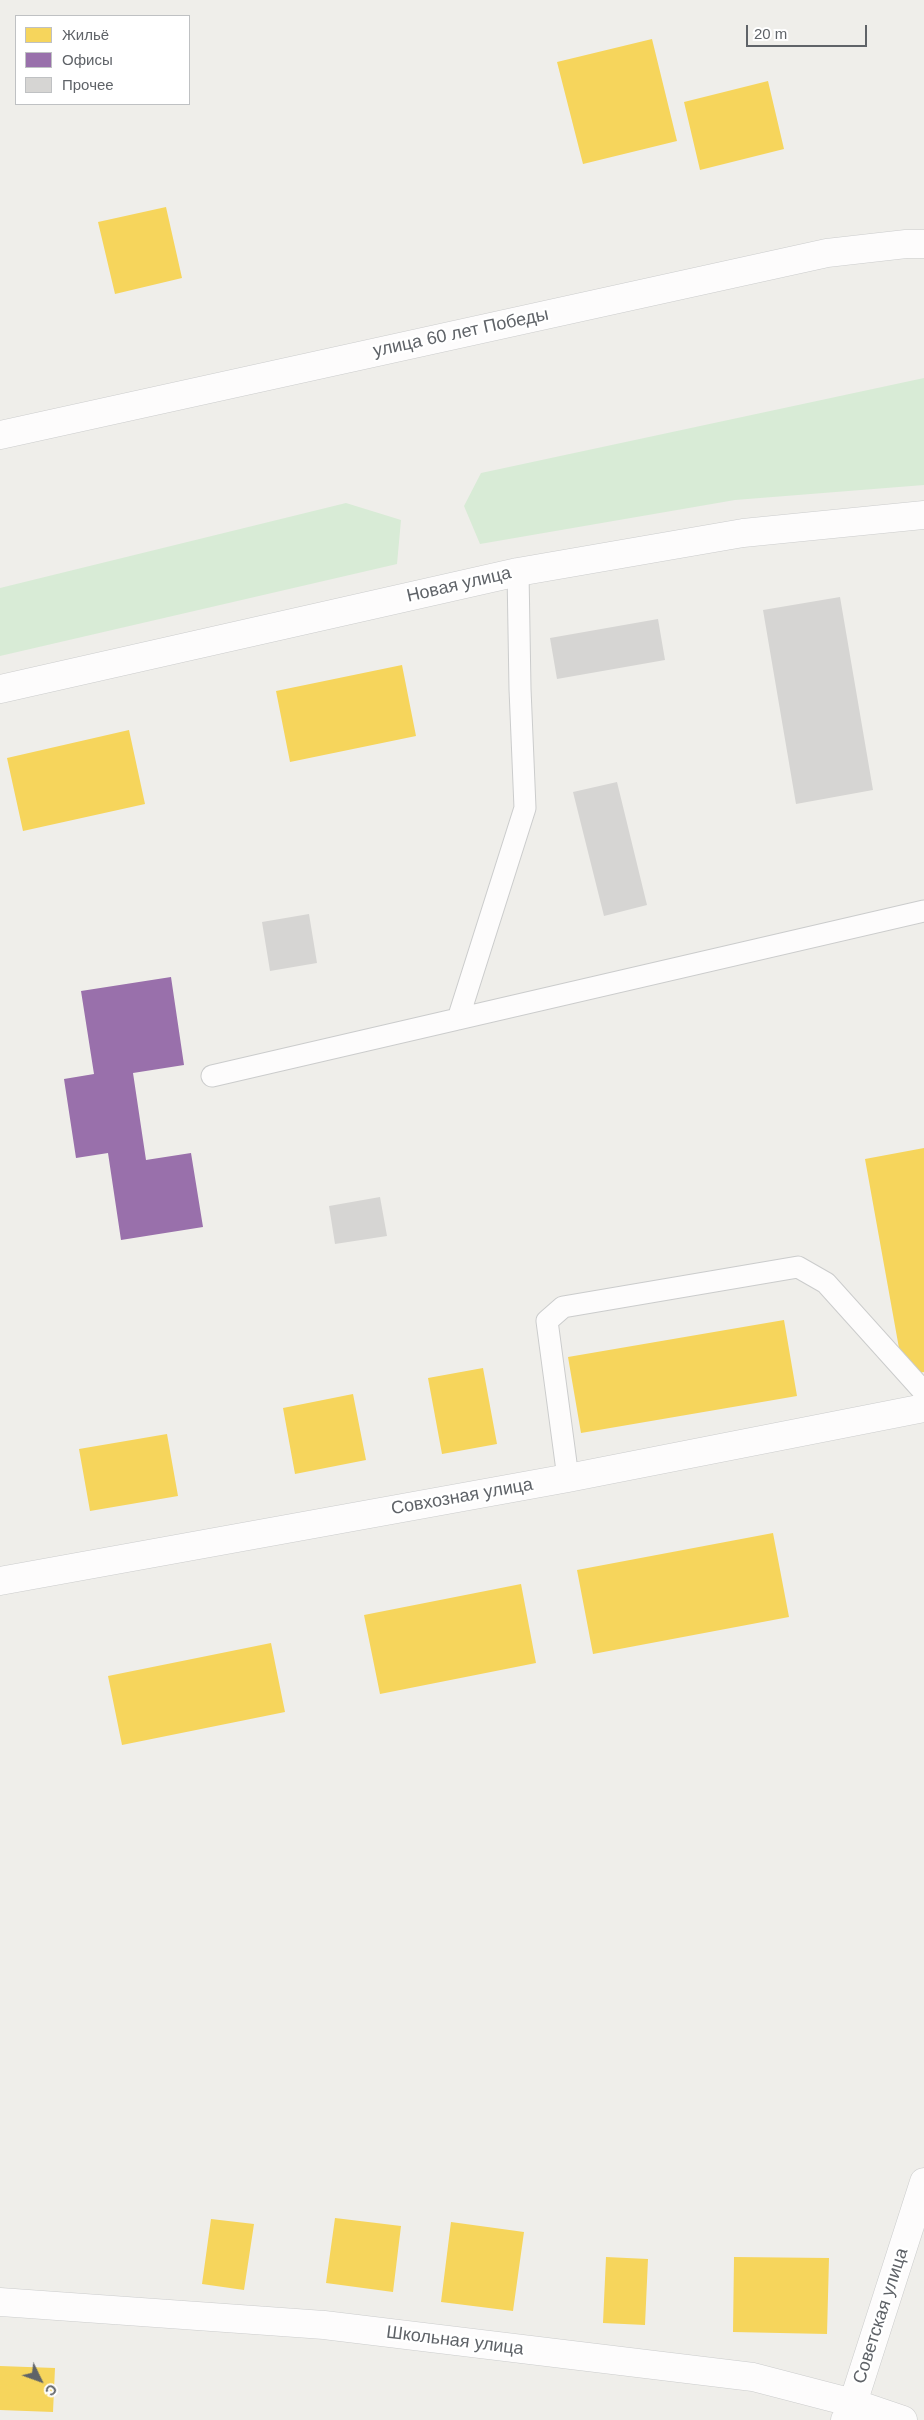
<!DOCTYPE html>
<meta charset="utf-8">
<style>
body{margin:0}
#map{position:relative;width:924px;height:2420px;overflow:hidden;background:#efeeea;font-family:Arial,sans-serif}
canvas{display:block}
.legend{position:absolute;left:15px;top:15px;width:175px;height:90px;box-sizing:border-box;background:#fff;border:1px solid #bfc1c3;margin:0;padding:6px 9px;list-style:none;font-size:15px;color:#5f6368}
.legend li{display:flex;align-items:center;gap:10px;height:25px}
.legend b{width:25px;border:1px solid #bfc1c3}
.north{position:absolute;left:15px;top:2355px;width:50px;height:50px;-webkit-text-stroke:4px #fff;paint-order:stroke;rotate:132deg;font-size:14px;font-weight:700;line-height:20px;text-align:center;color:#5f6368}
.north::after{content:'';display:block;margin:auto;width:18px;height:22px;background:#5f6368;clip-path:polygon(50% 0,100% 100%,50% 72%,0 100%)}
.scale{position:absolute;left:746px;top:25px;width:121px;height:22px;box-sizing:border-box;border:2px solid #5f6368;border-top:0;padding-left:6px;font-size:15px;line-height:18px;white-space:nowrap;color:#5f6368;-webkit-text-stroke:4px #fff;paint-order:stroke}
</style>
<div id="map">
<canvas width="924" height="2420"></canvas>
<ul class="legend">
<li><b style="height:14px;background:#f6d55c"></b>Жильё</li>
<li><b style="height:14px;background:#9970ab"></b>Офисы</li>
<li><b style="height:14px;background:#d6d5d3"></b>Прочее</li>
</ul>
<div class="north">С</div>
<div class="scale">20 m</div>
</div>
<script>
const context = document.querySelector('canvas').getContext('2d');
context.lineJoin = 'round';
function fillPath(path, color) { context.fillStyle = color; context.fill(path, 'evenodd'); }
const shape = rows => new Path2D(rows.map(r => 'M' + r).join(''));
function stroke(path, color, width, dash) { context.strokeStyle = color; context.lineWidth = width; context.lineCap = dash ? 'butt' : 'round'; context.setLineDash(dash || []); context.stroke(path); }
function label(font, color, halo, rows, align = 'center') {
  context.font = font + ' Arial,sans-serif'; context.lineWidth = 5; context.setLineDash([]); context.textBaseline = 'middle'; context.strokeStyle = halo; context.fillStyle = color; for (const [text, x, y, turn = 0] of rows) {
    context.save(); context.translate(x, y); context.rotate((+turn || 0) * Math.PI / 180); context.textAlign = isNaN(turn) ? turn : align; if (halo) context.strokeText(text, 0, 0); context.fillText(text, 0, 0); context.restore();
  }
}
fillPath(shape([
 [924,378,924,485,735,500,480,544,464,506,481,473],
 [346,503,401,520,397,564,0,656,0,588]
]), '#d8ebd6');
fillPath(shape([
 [652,39,677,141,583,164,557,62],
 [768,81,784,149,700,170,684,102],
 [166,207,182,278,115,294,98,222],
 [402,665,416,736,290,762,276,691],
 [129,730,145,804,23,831,7,758],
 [924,1148,924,1372,904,1376,865,1159],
 [784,1320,797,1396,581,1433,568,1357],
 [483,1368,497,1444,442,1454,428,1378],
 [353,1394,366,1460,295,1474,283,1408],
 [167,1434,178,1496,90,1511,79,1449],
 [773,1533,789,1617,593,1654,577,1570],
 [521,1584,536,1663,380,1694,364,1615],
 [271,1643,285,1712,122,1745,108,1676],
 [335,2218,401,2226,393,2292,326,2283],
 [211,2219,254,2224,244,2290,202,2284],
 [451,2222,524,2232,513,2311,441,2302],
 [606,2257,648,2259,645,2325,603,2323],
 [734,2257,829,2258,827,2334,733,2332],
 [0,2366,55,2368,53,2412,0,2410]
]), '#f6d55c');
fillPath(shape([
 [171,977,184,1065,133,1073,146,1160,191,1153,203,1227,121,1240,108,1153,76,1158,64,1079,94,1074,81,991]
]), '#9970ab');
fillPath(shape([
 [840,597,873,790,796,804,763,610],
 [658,619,665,660,557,679,550,638],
 [617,782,647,905,604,916,573,792],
 [309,914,317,963,270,971,262,922],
 [380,1197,387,1236,335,1244,329,1206]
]), '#d6d5d3');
const lane = shape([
 [458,1019,525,808,520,689,518,572],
 [212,1076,924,911],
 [568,1478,547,1321,563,1307,798,1267,826,1283,924,1392]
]);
const street = shape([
 [0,435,827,253,906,244,924,244],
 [0,689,518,572,743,533,924,515],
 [0,1581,568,1478,924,1408],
 [0,2302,324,2325,753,2377,853,2403,903,2420],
 [845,2420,853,2403,924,2182]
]);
stroke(lane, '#cbcccc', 23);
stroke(street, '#cbcccc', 29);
stroke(lane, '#fdfcfc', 21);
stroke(street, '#fdfcfc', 28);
label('18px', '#5f6368', '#fff', [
 ["улица 60 лет Победы",461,333,-12],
 ["Новая улица",459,585,-13],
 ["Совхозная улица",462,1497,-10],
 ["Советская улица",881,2316,-72],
 ["Школьная улица",455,2341,7]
]);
</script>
